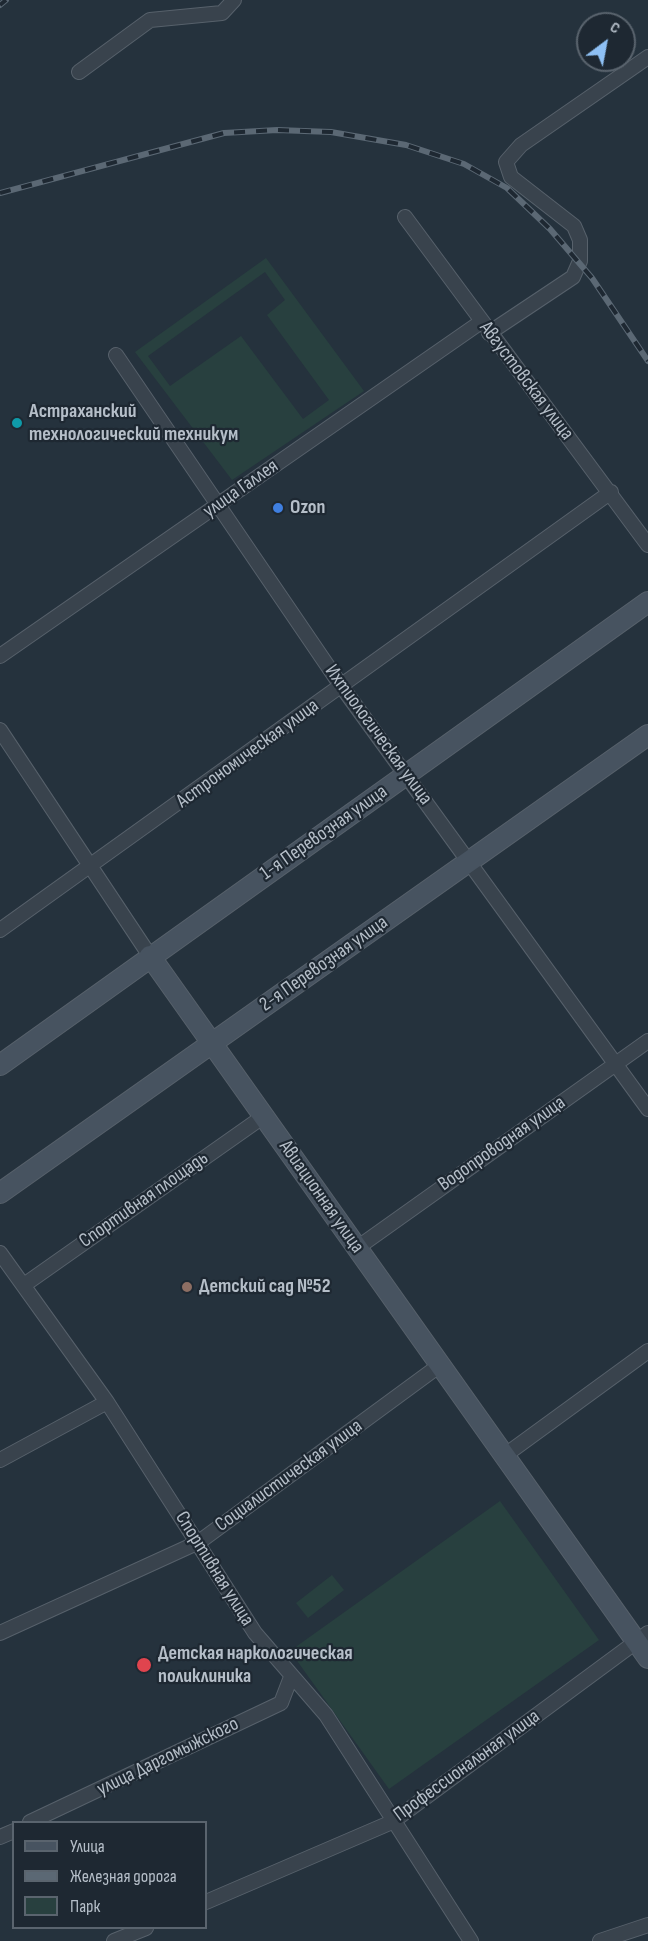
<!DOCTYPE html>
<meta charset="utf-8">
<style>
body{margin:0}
#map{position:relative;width:648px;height:1941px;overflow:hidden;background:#25323d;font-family:"Sofia Sans Condensed",sans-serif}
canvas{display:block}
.legend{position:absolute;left:12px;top:1821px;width:195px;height:108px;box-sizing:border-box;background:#1e2832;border:2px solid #5a646e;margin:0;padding:8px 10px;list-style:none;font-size:18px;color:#b5bec8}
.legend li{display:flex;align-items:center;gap:12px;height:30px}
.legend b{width:30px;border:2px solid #5a646e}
.north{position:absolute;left:576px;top:12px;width:60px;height:60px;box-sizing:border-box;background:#1e2832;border:2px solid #5a646e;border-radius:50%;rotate:32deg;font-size:16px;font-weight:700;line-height:24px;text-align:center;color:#b5bec8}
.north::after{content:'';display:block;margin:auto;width:21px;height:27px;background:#8ec0f4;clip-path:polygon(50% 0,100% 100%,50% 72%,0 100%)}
</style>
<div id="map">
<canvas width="648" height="1941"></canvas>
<ul class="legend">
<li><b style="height:8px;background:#475360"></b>Улица</li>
<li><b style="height:8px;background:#5b6874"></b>Железная дорога</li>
<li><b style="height:16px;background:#28403f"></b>Парк</li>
</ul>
<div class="north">С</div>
</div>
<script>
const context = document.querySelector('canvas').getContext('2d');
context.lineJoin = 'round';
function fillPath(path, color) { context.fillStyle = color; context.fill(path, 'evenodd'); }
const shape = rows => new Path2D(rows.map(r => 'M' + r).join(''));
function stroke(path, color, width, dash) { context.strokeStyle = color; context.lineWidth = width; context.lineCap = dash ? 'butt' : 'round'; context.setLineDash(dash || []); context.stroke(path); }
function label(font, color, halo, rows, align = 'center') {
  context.font = font + ' "Sofia Sans Condensed",sans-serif'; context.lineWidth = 4.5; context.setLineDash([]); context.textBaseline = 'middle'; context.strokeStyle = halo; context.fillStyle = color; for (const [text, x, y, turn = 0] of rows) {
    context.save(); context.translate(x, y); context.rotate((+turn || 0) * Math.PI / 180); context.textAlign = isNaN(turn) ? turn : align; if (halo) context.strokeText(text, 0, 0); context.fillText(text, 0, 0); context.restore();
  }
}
fillPath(shape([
 [266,258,364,391,232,480,135,352],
 [265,272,285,300,267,315,329,400,303,419,241,336,170,386,148,356],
 [500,1501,599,1640,389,1789,290,1651],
 [332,1575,344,1590,308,1618,296,1603]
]), '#28403f');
const street = shape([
 [79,72,150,20,222,13,234,0],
 [405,217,648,545],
 [489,333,573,277,580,261,580,240,574,226,511,177,506,162,521,145,648,57],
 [116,355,342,687,648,1109],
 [0,656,481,322],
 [0,730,150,956],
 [0,930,611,492],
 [357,1248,648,1041],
 [0,1253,107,1402,255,1633,326,1715,471,1941],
 [24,1285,264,1116],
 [504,1456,648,1351],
 [0,1460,107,1402],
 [0,1633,199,1542,440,1365],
 [30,1822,281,1703,291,1677],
 [0,1837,14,1831],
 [206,1902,392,1822,648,1633],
 [114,1941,146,1928],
 [600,1941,648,1925]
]);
const secondary = shape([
 [150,956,648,1658],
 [0,1065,648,602],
 [0,1193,648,735]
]);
stroke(street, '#57616b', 16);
stroke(secondary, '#57616b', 22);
stroke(street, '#39434d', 14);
stroke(secondary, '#475360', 20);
const rail = shape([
 [0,5,6,0],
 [0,193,224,133,277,130,331,132,406,145,464,164,507,188,550,229,592,278,648,361]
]);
stroke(rail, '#5b6874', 6);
stroke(rail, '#1e2832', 4, [11]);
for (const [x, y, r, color] of [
 [17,423,6,"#0f9aa8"],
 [278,508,6,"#3f7fe0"],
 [187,1287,6,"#8d6e63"],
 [144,1665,8,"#e0444e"]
]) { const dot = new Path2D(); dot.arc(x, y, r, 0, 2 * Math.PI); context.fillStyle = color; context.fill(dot); stroke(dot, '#1e2832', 2); }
label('20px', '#b5bec8', '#1e2832', [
 ["Августовская улица",526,381,53],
 ["улица Галлея",241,489,-35],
 ["Ихтиологическая улица",378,735,54],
 ["Астрономическая улица",248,754,-36],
 ["1-я Перевозная улица",324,833,-35],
 ["2-я Перевозная улица",324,964,-35],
 ["Водопроводная улица",502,1144,-35],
 ["Авиационная улица",321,1197,55],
 ["Спортивная площадь",144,1200,-35],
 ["Социалистическая улица",289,1476,-36],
 ["Спортивная улица",214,1569,58],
 ["улица Даргомыжского",168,1757,-26],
 ["Профессиональная улица",467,1766,-36]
]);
label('bold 20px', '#b5bec8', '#1e2832', [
 ["Астраханский",29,412],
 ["технологический техникум",29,435],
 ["Ozon",290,508],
 ["Детский сад №52",199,1287],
 ["Детская наркологическая",158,1654],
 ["поликлиника",158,1677]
], 'left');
</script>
